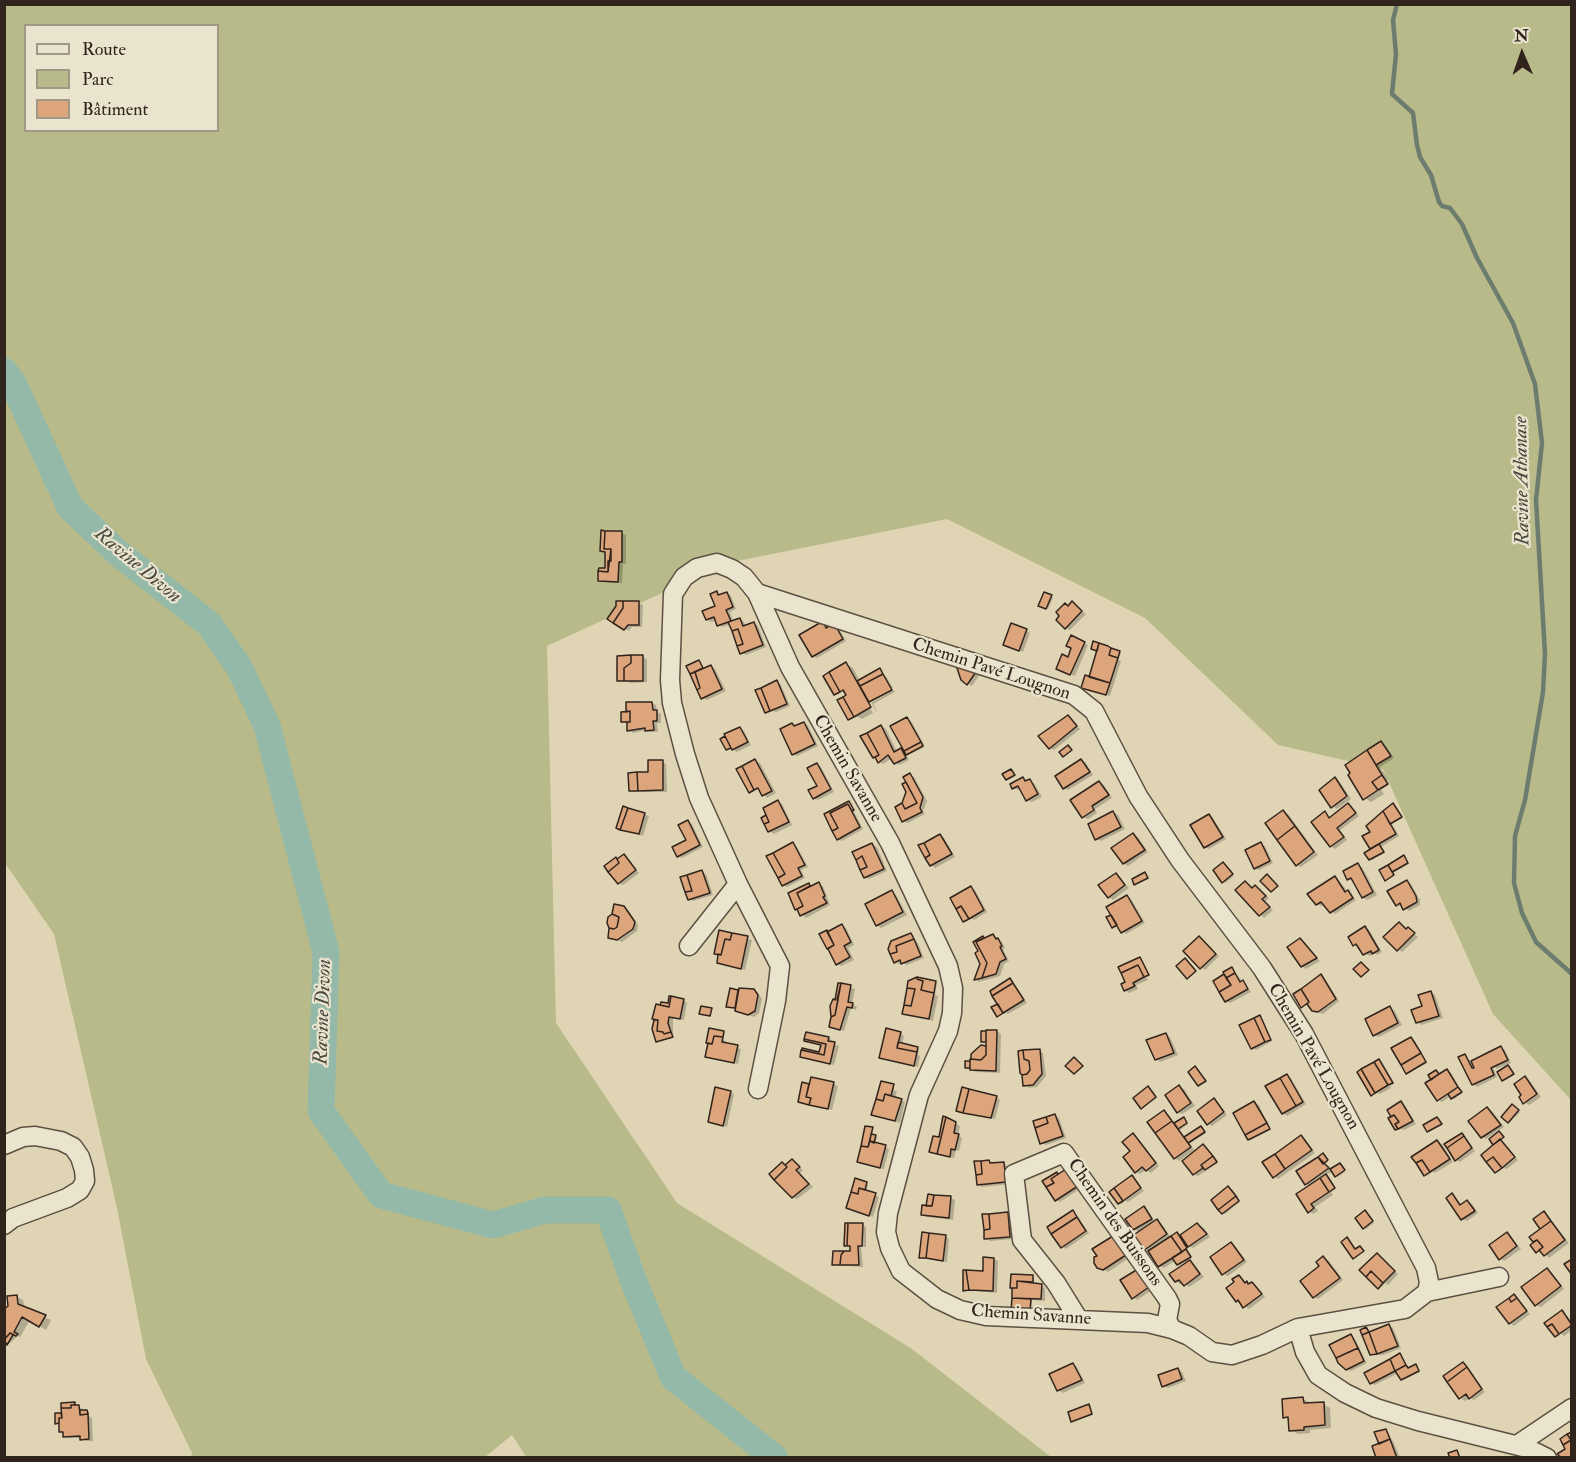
<!DOCTYPE html>
<meta charset="utf-8">
<style>
body{margin:0}
#map{position:relative;width:1576px;height:1462px;overflow:hidden;background:#dfd5b4;font-family:"IM FELL Double Pica",serif}
canvas{display:block}
.frame{position:absolute;inset:0;border:6px solid #31241c;pointer-events:none}
.legend{position:absolute;left:24px;top:24px;width:195px;height:108px;box-sizing:border-box;background:#eae4ce;border:2px solid #a09787;margin:0;padding:8px 10px;list-style:none;font-size:18px;color:#31241c}
.legend li{display:flex;align-items:center;gap:12px;height:30px}
.legend b{width:30px;border:2px solid #a09787}
.north{position:absolute;left:1492px;top:24px;width:60px;height:60px;-webkit-text-stroke:4px #eae4ce;paint-order:stroke;rotate:358deg;font-size:16px;font-weight:700;line-height:24px;text-align:center;color:#31241c}
.north::after{content:'';display:block;margin:auto;width:21px;height:27px;background:#31241c;clip-path:polygon(50% 0,100% 100%,50% 72%,0 100%)}
</style>
<div id="map">
<canvas width="1576" height="1462"></canvas>
<div class="frame"></div>
<ul class="legend">
<li><b style="height:8px;background:#eae4ce"></b>Route</li>
<li><b style="height:16px;background:#b8bb89"></b>Parc</li>
<li><b style="height:16px;background:#dca57c"></b>Bâtiment</li>
</ul>
<div class="north">N</div>
</div>
<script>
const context = document.querySelector('canvas').getContext('2d');
context.lineJoin = 'round';
function fillPath(path, color) { context.fillStyle = color; context.fill(path, 'evenodd'); }
const shape = rows => new Path2D(rows.map(r => 'M' + r).join(''));
function stroke(path, color, width, dash) { context.strokeStyle = color; context.lineWidth = width; context.lineCap = dash ? 'butt' : 'round'; context.setLineDash(dash || []); context.stroke(path); }
function label(font, color, halo, rows, align = 'center') {
  context.font = font + ' "IM FELL Double Pica",serif'; context.lineWidth = 4.5; context.setLineDash([]); context.textBaseline = 'middle'; context.strokeStyle = halo; context.fillStyle = color; for (const [text, x, y, turn = 0] of rows) {
    context.save(); context.translate(x, y); context.rotate((+turn || 0) * Math.PI / 180); context.textAlign = isNaN(turn) ? turn : align; if (halo) context.strokeText(text, 0, 0); context.fillText(text, 0, 0); context.restore();
  }
}
fillPath(shape([
 [4,5,1571,5,1571,1100,1493,1014,1383,769,1278,745,1145,618,947,519,727,563,547,646,556,1023,677,1203,912,1349,1051,1457,527,1458,512,1435,485,1457,191,1457,192,1453,146,1359,117,1208,54,934,5,863],
 [26,26,218,26,218,130,26,130]
]), '#b8bb89');
fillPath(shape([
 [621,533,626,535,626,564,623,564,622,583,604,582,600,580,606,570,607,552,597,550,602,550],
 [610,544,613,544,611,563,608,563],
 [717,593,721,595,727,593,731,596,736,609,730,612,733,622,740,619,744,622,746,627,754,624,758,626,766,647,746,655,742,653,731,624,723,627,719,625,717,620,711,622,707,619,717,607],
 [1045,594,1053,598,1048,609,1040,605],
 [617,602,639,603,643,605,642,627,632,627,629,631,609,619,617,606],
 [1072,603,1086,614,1070,630,1065,628,1069,607],
 [823,623,828,628,838,627,846,641,817,658,813,656],
 [1026,630,1030,633,1023,652,1009,646],
 [1084,643,1088,645,1075,676,1062,671,1069,659],
 [1119,652,1121,653,1118,660,1121,661,1110,696,1087,689,1090,679],
 [642,657,647,659,647,682,630,683,625,680,619,680],
 [699,662,704,669,711,666,715,669,726,691,707,700,702,698,688,667],
 [846,664,853,668,860,681,881,671,887,678,893,688,871,699,871,703,894,690,895,692,873,704,877,711,876,711,870,701,866,701,873,713,862,719,856,716,850,719,849,695,839,689,840,693,835,694],
 [959,669,983,670,972,686,962,679],
 [777,682,781,685,790,706,776,712,773,711,767,713,766,712],
 [652,703,656,705,657,712,661,714,661,723,657,723,658,732,650,732,646,730,633,733,629,730,628,722,623,721],
 [1068,716,1080,729,1054,750,1050,748],
 [907,719,911,721,924,744,924,747,907,756,909,760,899,765,892,758,883,764,879,762,877,757,874,757,881,726,886,729,897,752,901,750,907,754],
 [804,723,808,726,818,746,797,756,793,754,796,727],
 [740,728,744,731,751,745,737,752,732,749,727,749,725,738,729,740],
 [1381,743,1386,746,1394,758,1380,767,1388,779,1386,781,1388,785,1381,790,1384,794,1371,802,1365,798],
 [755,760,760,763,776,793,767,798,761,791,753,788,755,791,750,792],
 [1081,760,1086,763,1093,775,1068,790,1064,788],
 [650,762,662,762,666,764,667,792,643,792,632,786,631,788,635,791,630,790,630,774,650,773],
 [817,764,821,767,834,792,818,800,814,798,819,786],
 [910,775,914,777,927,801,923,811,925,814,908,823,903,821,903,804,908,792,906,783],
 [1023,778,1034,783,1042,797,1032,802,1027,800,1021,788,1018,790,1013,788],
 [1335,779,1339,781,1351,799,1337,809,1332,806],
 [1099,782,1104,785,1112,798,1095,809,1097,813,1088,819,1083,817],
 [777,802,782,804,792,825,774,834,769,831,763,818,768,815],
 [848,805,852,808,863,829,842,841,838,839],
 [1348,805,1359,816,1340,830,1347,840,1335,849,1331,846,1313,822,1326,813,1331,818],
 [1395,805,1402,818,1392,824,1399,836,1381,847,1385,853,1372,860,1370,859,1372,850,1364,837,1372,832],
 [1283,811,1288,814,1318,855,1301,867,1297,865],
 [1113,812,1118,815,1125,829,1101,841,1097,839],
 [644,814,649,816,643,836,621,829],
 [1209,815,1213,818,1226,839,1209,849,1205,847],
 [688,821,692,824,703,847,682,858,678,856,688,840],
 [940,835,944,838,955,857,935,868,931,865],
 [1133,835,1138,837,1148,852,1128,866,1124,863],
 [793,844,797,847,808,867,801,870,805,878,787,887,783,885],
 [872,844,877,847,887,871,869,879,865,877],
 [1261,844,1265,846,1273,863,1259,870,1255,868],
 [624,856,639,873,623,885,619,883,618,860],
 [1404,857,1409,864,1393,873,1394,876,1386,879,1381,871],
 [1225,865,1234,876,1225,883,1215,871],
 [1358,865,1362,867,1377,895,1367,900,1363,897,1354,881,1348,879],
 [702,872,706,874,713,895,693,901,689,899],
 [1145,873,1149,879,1135,884],
 [1116,874,1129,888,1113,900,1109,897],
 [1335,877,1356,900,1335,914,1324,904,1322,906,1317,904],
 [1245,882,1253,889,1256,886,1260,889,1269,898,1265,902,1273,910,1264,918,1237,890],
 [1407,882,1411,884,1420,900,1420,905,1409,911,1403,906,1401,907,1397,905],
 [809,884,811,887,818,884,823,886,830,905,806,918,796,909,790,894],
 [971,888,975,890,987,912,974,920,969,917,970,919,965,922,964,921],
 [892,892,896,895,907,915,881,928,877,925],
 [1127,896,1131,899,1145,923,1126,934,1119,926,1113,927,1111,916],
 [623,907,628,910,638,925,637,931,622,942,609,937],
 [1399,924,1418,937,1402,952,1385,937],
 [842,926,846,928,854,945,848,948,854,960,841,966,837,964,828,948],
 [1365,928,1369,930,1382,952,1377,955,1374,953,1369,956,1354,944],
 [720,932,752,940,745,970,718,963],
 [911,935,918,943,924,958,907,965,903,963,899,964,897,963,907,959,906,956,895,961,895,962,889,949,892,942],
 [993,936,1002,942,1005,948,1003,949,1009,961,1004,964,1000,976,979,982,976,980,982,964,980,952,975,942,983,937,985,939],
 [1199,938,1219,956,1205,970,1201,967],
 [1300,940,1320,961,1306,969,1302,966],
 [1140,959,1149,976,1146,977,1148,980,1136,985,1138,989,1129,993,1125,990],
 [1233,970,1251,992,1230,1003,1226,1001],
 [1321,976,1325,979,1339,1001,1323,1014,1313,1010,1309,1004,1302,1007],
 [1010,980,1027,1003,1008,1014,1006,1013,1000,1016,998,1015,1000,1004],
 [935,982,937,983,935,995,938,996,933,1021,904,1013],
 [842,985,855,989,852,1004,857,1007,856,1010,851,1008,844,1031,830,1027],
 [731,990,740,993,753,990,758,993,762,999,759,1013,754,1017,730,1007],
 [1431,992,1435,995,1443,1018,1421,1025,1417,1022],
 [683,1000,687,1003,684,1020,673,1018,673,1037,657,1041,653,1029,655,1019,670,1005],
 [1390,1008,1394,1010,1402,1025,1379,1037,1374,1035],
 [1260,1016,1272,1041,1256,1050,1252,1048],
 [710,1029,725,1033,724,1037,718,1037,726,1041,726,1044,741,1049,738,1064,707,1056],
 [997,1031,1001,1034,1000,1073,976,1072,966,1068,973,1061,973,1055,987,1048,988,1042,983,1041],
 [807,1033,829,1038,833,1041,832,1043,839,1046,834,1065,802,1056,820,1056,823,1043],
 [900,1033,904,1036,902,1045,919,1049,918,1055,920,1056,918,1067,881,1057],
 [1166,1034,1170,1037,1178,1055,1160,1062,1156,1059],
 [1411,1038,1415,1041,1427,1063,1409,1073,1407,1073],
 [1501,1047,1505,1050,1511,1063,1496,1069,1495,1066,1493,1067,1497,1077,1477,1087,1473,1084,1465,1055,1471,1062],
 [1039,1050,1043,1053,1046,1076,1037,1087,1029,1088,1025,1085],
 [1379,1060,1394,1084,1390,1086,1391,1088,1380,1094,1374,1091,1376,1094,1373,1095,1372,1095],
 [1447,1071,1451,1073,1462,1093,1454,1099,1451,1096,1442,1102,1438,1100,1438,1073,1440,1076],
 [1287,1075,1291,1078,1306,1104,1287,1116,1283,1113],
 [1525,1078,1529,1080,1541,1097,1529,1105,1524,1102,1523,1095],
 [804,1084,834,1084,838,1086,832,1110,801,1102],
 [893,1086,894,1090,897,1092,895,1098,905,1102,900,1123,877,1116],
 [1179,1087,1184,1089,1195,1106,1182,1114,1178,1112],
 [1150,1089,1157,1098,1143,1108,1142,1107],
 [730,1092,734,1094,727,1127,710,1121],
 [996,1097,1000,1100,995,1119,968,1114,958,1108],
 [1214,1100,1227,1115,1212,1126,1208,1124],
 [1254,1103,1259,1105,1270,1130,1251,1140,1249,1139],
 [1401,1103,1405,1106,1416,1124,1404,1130,1401,1129,1398,1130,1396,1129],
 [1513,1106,1520,1112,1510,1122,1503,1117],
 [1488,1108,1492,1111,1504,1127,1486,1139,1482,1136],
 [1164,1112,1175,1124,1185,1120,1188,1124,1180,1130,1185,1138,1203,1129,1206,1133,1189,1144,1196,1152,1204,1146,1208,1149,1218,1163,1198,1176,1194,1174,1195,1153,1193,1151,1179,1161,1175,1158],
 [1055,1116,1059,1118,1066,1138,1046,1145,1042,1143],
 [947,1119,960,1126,958,1135,962,1138,959,1151,956,1150,954,1158,944,1156,942,1139],
 [872,1129,873,1136,877,1137,875,1144,889,1149,884,1169,858,1162],
 [1500,1134,1504,1138,1501,1141,1518,1160,1507,1169,1504,1168,1497,1173,1496,1172],
 [1133,1135,1137,1138,1159,1166,1151,1173,1146,1170,1140,1174,1136,1172,1132,1152],
 [1301,1137,1305,1139,1315,1153,1278,1179,1274,1176],
 [1466,1139,1475,1151,1460,1162,1456,1160],
 [1437,1142,1442,1144,1453,1162,1435,1173,1430,1170,1431,1173,1427,1176,1425,1175],
 [1324,1156,1328,1162,1325,1164,1332,1170,1341,1165,1345,1172,1338,1177,1333,1171,1326,1175,1336,1189,1331,1192,1333,1195,1315,1207,1318,1211,1313,1214,1309,1211,1310,1186,1306,1184],
 [792,1161,803,1170,800,1173,813,1187,797,1199,793,1197,786,1167],
 [989,1161,1008,1166,1010,1184,982,1187,978,1184],
 [1066,1171,1081,1188,1060,1202,1056,1200,1050,1178,1053,1180],
 [1132,1177,1144,1191,1128,1202,1122,1199,1124,1202,1121,1204,1119,1203],
 [867,1184,868,1185,866,1192,879,1197,873,1217,847,1208],
 [1228,1188,1233,1190,1240,1202,1225,1214,1223,1213],
 [1452,1195,1462,1206,1467,1202,1472,1204,1478,1213,1467,1221,1462,1219],
 [951,1198,955,1200,953,1220,927,1217,923,1215],
 [1144,1208,1148,1211,1155,1222,1161,1223,1171,1238,1178,1235,1191,1258,1188,1260,1194,1264,1204,1277,1189,1287,1183,1282,1180,1284,1176,1281,1188,1263,1187,1261,1180,1265,1176,1260,1164,1268,1160,1266,1150,1251,1148,1252,1144,1250,1140,1233,1134,1229,1127,1219],
 [1074,1213,1089,1233,1066,1249,1062,1246],
 [1366,1213,1374,1223,1366,1229,1357,1219],
 [1008,1214,1012,1216,1014,1239,990,1241,986,1238],
 [1553,1223,1569,1243,1549,1258,1541,1250,1537,1252,1536,1243,1531,1237],
 [862,1225,866,1227,866,1247,861,1247,863,1267,835,1265,852,1253],
 [1197,1225,1204,1228,1210,1237,1193,1248,1189,1246],
 [1507,1234,1521,1249,1504,1261,1500,1258],
 [945,1237,949,1239,947,1262,922,1258],
 [1113,1237,1129,1258,1108,1272,1098,1267],
 [1231,1243,1235,1246,1247,1262,1228,1276,1223,1274],
 [1377,1254,1398,1274,1388,1285,1386,1283,1380,1288],
 [1324,1258,1328,1260,1343,1280,1318,1299,1314,1297],
 [994,1259,998,1261,997,1293,964,1290,984,1272],
 [1547,1269,1551,1272,1564,1289,1541,1307,1536,1305],
 [1138,1271,1152,1290,1137,1300,1133,1297],
 [1012,1276,1034,1278,1034,1284,1045,1288,1045,1301,1032,1300,1031,1311,1013,1297],
 [1239,1276,1250,1285,1252,1283,1256,1286,1265,1297,1249,1309,1237,1301,1236,1282],
 [16,1296,23,1300,25,1308,51,1320,46,1330,30,1320,20,1337,24,1339,18,1336,9,1344,4,1340],
 [1519,1301,1530,1314,1514,1326,1510,1323],
 [1562,1311,1572,1321,1572,1330,1564,1336,1557,1331,1560,1335,1557,1337,1546,1323],
 [1389,1325,1393,1328,1401,1348,1383,1355,1373,1355,1372,1354,1369,1334],
 [1351,1336,1355,1339,1367,1363,1351,1371,1347,1369],
 [1400,1355,1409,1370,1417,1367,1420,1372,1403,1380,1398,1373,1375,1385,1371,1383],
 [1463,1363,1485,1392,1474,1400,1470,1398,1465,1401,1460,1398,1445,1376],
 [1073,1364,1077,1367,1085,1383,1063,1393,1058,1390],
 [1178,1369,1182,1372,1186,1381,1168,1388,1164,1386],
 [1303,1399,1310,1403,1323,1404,1330,1408,1331,1428,1310,1430,1310,1433,1298,1434,1291,1430,1290,1420,1285,1417],
 [75,1403,76,1406,83,1409,83,1411,89,1412,89,1416,92,1418,93,1441,86,1441,82,1438,69,1438,61,1431,60,1424,57,1423,56,1415,63,1414],
 [1088,1406,1093,1415,1073,1421],
 [1386,1431,1394,1443,1400,1458,1378,1458]
]), '#0003');
stroke(shape([
 [1397,4,1393,20,1396,54,1392,94,1413,113,1417,145,1420,157,1431,175,1439,202,1442,206,1450,208,1462,224,1477,258,1513,323,1535,384,1542,443,1536,500,1545,654,1543,692,1525,800,1515,836,1514,883,1522,913,1536,942,1572,974]
]), '#6c7d70', 4.5);
stroke(shape([
 [4,371,13,383,70,507,118,553,209,624,239,667,267,726,326,952,321,1111,381,1195,493,1225,545,1210,608,1210,632,1277,673,1377,775,1458]
]), '#94b9a8', 27);
const building = shape([
 [601,530,605,531,604,549,611,549,608,572,598,571,599,568,605,568,605,552,600,551,601,530],
 [605,531,622,531,622,562,619,562,618,582,598,581,598,571,608,572,608,561,611,561,611,549,604,549,605,531],
 [717,591,718,595,727,592,733,607,726,610,731,621,717,626,714,617,706,620,702,611,715,606,710,594,717,591],
 [1044,592,1052,595,1046,609,1038,606,1044,592],
 [616,601,623,601,623,608,613,623,607,619,616,606,616,601],
 [623,601,639,601,639,625,628,625,624,630,613,623,623,608,623,601],
 [1072,601,1082,611,1065,629,1056,620,1059,616,1056,612,1065,603,1068,606,1072,601],
 [740,618,743,626,754,622,763,645,740,654,737,646,743,644,738,629,732,631,728,622,740,618],
 [823,621,826,628,834,623,843,639,812,657,799,635,823,621],
 [1011,623,1027,629,1019,651,1003,645,1011,623],
 [738,629,743,644,737,646,732,631,738,629],
 [1071,635,1085,642,1070,675,1056,669,1062,654,1068,657,1071,648,1066,646,1071,635],
 [1093,641,1099,643,1097,651,1091,649,1093,641],
 [1099,643,1108,646,1111,648,1109,655,1118,658,1110,683,1089,677,1099,643],
 [1111,648,1120,651,1118,658,1109,655,1111,648],
 [631,655,631,663,624,668,624,681,617,681,617,656,631,655],
 [631,655,643,655,643,681,624,681,624,668,631,663,631,655],
 [699,660,703,668,690,674,686,666,699,660],
 [962,661,980,666,967,685,961,680,957,668,962,661],
 [846,662,871,707,854,717,843,697,846,695,843,690,840,692,829,672,846,662],
 [711,665,722,689,701,699,697,690,700,688,695,672,711,665],
 [880,668,883,674,860,686,857,681,880,668],
 [695,672,700,688,697,690,690,674,695,672],
 [829,672,840,692,834,695,823,676,829,672],
 [883,674,892,690,869,702,860,686,883,674],
 [1085,675,1110,683,1106,695,1081,688,1085,675],
 [777,680,787,704,770,711,761,688,777,680],
 [761,688,770,711,765,713,755,690,761,688],
 [843,697,854,717,848,720,837,700,843,697],
 [626,702,652,702,653,710,657,710,657,721,653,721,654,730,645,731,645,728,627,731,627,722,630,722,630,711,626,712,626,702],
 [630,711,630,722,621,722,621,712,630,711],
 [1068,715,1077,726,1049,749,1038,736,1068,715],
 [907,717,921,742,904,751,890,726,907,717],
 [804,722,815,744,792,755,780,729,792,723,794,726,804,722],
 [881,725,894,752,901,748,906,758,894,764,888,755,878,763,875,757,879,755,867,733,881,725],
 [740,727,748,742,732,750,724,734,740,727],
 [867,733,879,755,873,758,860,736,867,733],
 [725,736,731,748,726,750,720,739,725,736],
 [1381,741,1391,756,1376,765,1367,750,1381,741],
 [921,742,923,746,906,755,904,751,921,742],
 [1068,745,1072,750,1063,757,1059,752,1068,745],
 [1367,750,1382,775,1372,782,1378,790,1363,800,1348,775,1350,773,1345,765,1367,750],
 [755,759,772,791,762,796,758,788,754,790,742,766,755,759],
 [1081,759,1090,772,1063,789,1055,776,1081,759],
 [648,760,663,760,663,790,638,791,637,772,648,772,648,760],
 [817,763,831,789,813,799,808,790,817,786,807,768,817,763],
 [742,766,754,790,749,793,736,769,742,766],
 [1011,769,1015,775,1006,780,1002,774,1011,769],
 [637,772,638,791,629,791,628,773,637,772],
 [910,773,923,797,920,808,922,812,902,822,895,807,902,803,905,809,917,803,903,777,910,773],
 [1382,775,1388,784,1378,790,1372,782,1382,775],
 [1023,777,1025,781,1030,779,1038,794,1026,801,1018,786,1012,789,1010,784,1023,777],
 [1335,777,1347,796,1331,808,1319,790,1335,777],
 [1099,781,1109,795,1092,806,1094,810,1082,818,1070,800,1099,781],
 [906,782,917,803,905,809,902,803,906,792,902,784,906,782],
 [778,800,789,822,768,832,764,824,769,822,763,808,778,800],
 [849,801,854,810,852,811,848,804,830,813,838,828,832,831,824,814,849,801],
 [1348,803,1356,813,1337,828,1344,837,1330,847,1311,822,1325,811,1329,818,1348,803],
 [1393,803,1402,817,1390,824,1383,811,1393,803],
 [848,804,860,827,837,840,832,831,838,828,830,813,848,804],
 [623,806,628,808,620,830,616,828,623,806],
 [628,808,645,813,639,834,620,830,628,808],
 [1283,810,1295,826,1277,840,1265,823,1283,810],
 [1113,811,1121,827,1095,840,1088,824,1113,811],
 [1383,811,1396,834,1370,849,1362,836,1370,832,1366,826,1383,811],
 [1209,814,1223,837,1204,848,1190,825,1209,814],
 [766,815,769,822,764,824,761,818,766,815],
 [688,820,700,845,677,857,672,847,686,840,678,825,688,820],
 [1295,826,1314,852,1296,866,1277,840,1295,826],
 [1133,833,1145,850,1123,864,1111,848,1133,833],
 [940,834,952,854,930,866,925,858,930,855,924,843,940,834],
 [793,842,805,865,798,868,802,876,782,886,778,878,785,874,773,853,793,842],
 [1261,842,1270,861,1254,869,1245,850,1261,842],
 [872,843,884,869,864,878,860,870,867,867,862,856,856,860,852,852,872,843],
 [924,843,930,855,925,858,918,845,924,843],
 [1379,844,1384,852,1369,860,1364,853,1379,844],
 [773,853,785,874,778,878,766,856,773,853],
 [624,854,636,870,618,884,608,872,619,863,617,859,624,854],
 [1404,855,1408,863,1392,872,1388,865,1404,855],
 [862,856,867,867,860,870,856,860,862,856],
 [616,857,619,863,608,872,604,866,616,857],
 [1223,862,1233,874,1222,883,1213,870,1223,862],
 [1358,863,1373,892,1362,898,1351,878,1347,880,1343,871,1358,863],
 [1388,865,1394,875,1385,881,1379,870,1388,865],
 [702,870,710,893,688,900,685,892,692,891,687,875,702,870],
 [1145,872,1148,878,1134,885,1132,879,1145,872],
 [1116,873,1125,885,1108,898,1098,885,1116,873],
 [1267,874,1278,886,1271,892,1260,881,1267,874],
 [687,875,692,891,685,892,680,877,687,875],
 [1335,876,1345,892,1348,890,1353,898,1330,913,1321,902,1316,905,1307,894,1335,876],
 [1407,880,1416,896,1417,902,1403,910,1400,903,1396,906,1387,891,1407,880],
 [1245,881,1252,888,1255,885,1266,896,1262,899,1270,907,1259,916,1235,890,1245,881],
 [819,882,825,896,823,897,827,903,800,916,797,909,803,906,797,893,819,882],
 [809,883,810,886,797,893,803,906,795,910,788,893,809,883],
 [971,886,984,910,969,919,961,906,956,909,950,898,971,886],
 [892,890,903,912,876,926,865,904,892,890],
 [1127,895,1142,921,1121,933,1106,907,1127,895],
 [614,904,624,906,635,922,633,929,617,940,608,938,609,928,614,929,617,927,619,917,612,914,614,904],
 [961,906,969,919,963,922,956,909,961,906],
 [612,914,619,917,617,927,614,929,609,928,607,923,608,917,612,914],
 [1111,915,1117,925,1112,928,1106,917,1111,915],
 [1399,922,1406,929,1408,927,1415,933,1397,951,1383,937,1399,922],
 [842,924,851,942,844,946,850,957,836,965,828,949,834,945,827,932,842,924],
 [1365,926,1379,950,1372,954,1371,951,1363,955,1356,944,1353,946,1348,937,1365,926],
 [719,930,732,933,730,940,725,939,721,955,714,954,719,930],
 [827,930,834,945,827,949,819,934,827,930],
 [732,933,748,936,741,969,717,963,718,954,721,955,725,939,730,940,732,933],
 [911,933,914,939,896,946,897,952,890,954,888,949,891,941,911,933],
 [993,934,996,939,998,938,1002,946,1000,947,1006,959,1000,962,996,974,982,978,987,963,976,942,993,934],
 [983,936,984,938,976,942,987,963,982,978,974,980,980,964,975,953,978,951,973,942,983,936],
 [1199,936,1216,954,1200,969,1183,951,1199,936],
 [1300,938,1317,958,1301,967,1287,947,1300,938],
 [914,939,921,956,901,964,900,960,894,963,890,954,897,952,896,946,914,939],
 [1140,957,1149,975,1144,977,1138,965,1121,973,1118,967,1140,957],
 [1185,958,1196,971,1187,979,1176,966,1185,958],
 [1361,962,1369,970,1361,977,1353,969,1361,962],
 [1138,965,1144,977,1133,983,1135,986,1124,991,1121,984,1125,982,1121,973,1138,965],
 [1232,967,1235,973,1226,978,1223,972,1232,967],
 [1235,973,1240,982,1243,980,1248,989,1225,1002,1219,992,1231,985,1226,978,1235,973],
 [1224,974,1231,985,1219,992,1213,981,1224,974],
 [1321,974,1336,999,1318,1012,1312,1011,1307,1004,1309,1002,1301,989,1321,974],
 [917,977,917,979,923,981,921,990,934,993,929,1019,902,1014,904,1005,911,1006,915,989,907,988,908,981,917,977],
 [917,977,936,981,934,993,921,990,923,981,917,979,917,977],
 [1010,978,1013,983,992,996,990,991,1010,978],
 [838,983,841,983,837,1000,838,1000,835,1015,831,1017,830,1006,833,999,835,1000,838,983],
 [841,983,851,985,848,1002,853,1003,852,1008,847,1007,840,1030,829,1027,831,1017,835,1015,841,983],
 [1013,983,1024,1000,1003,1013,992,996,1013,983],
 [730,988,738,990,735,1008,726,1007,730,988],
 [739,988,754,989,758,995,755,1011,748,1015,735,1011,739,988],
 [907,988,915,989,911,1006,904,1005,907,988],
 [1301,989,1309,1002,1301,1008,1293,994,1301,989],
 [1431,991,1439,1016,1416,1023,1411,1010,1422,1006,1418,995,1431,991],
 [669,996,671,996,669,1007,660,1005,661,1002,668,1003,669,996],
 [671,996,684,999,680,1019,669,1017,668,1023,671,1032,664,1034,663,1032,657,1031,658,1020,652,1019,656,1004,669,1007,671,996],
 [998,1004,1003,1013,997,1017,991,1007,998,1004],
 [701,1006,712,1008,710,1016,699,1014,701,1006],
 [1390,1006,1398,1023,1373,1036,1365,1019,1390,1006],
 [1260,1015,1271,1040,1265,1042,1254,1018,1260,1015],
 [1254,1018,1265,1042,1251,1049,1239,1025,1254,1018],
 [654,1020,658,1020,657,1031,663,1032,664,1034,671,1032,673,1037,656,1042,652,1029,654,1020],
 [709,1028,724,1031,723,1037,714,1036,712,1044,706,1043,709,1028],
 [886,1028,901,1032,897,1048,917,1052,914,1066,879,1058,886,1028],
 [986,1030,997,1030,996,1071,970,1070,970,1059,981,1060,986,1055,986,1030],
 [981,1031,986,1031,986,1042,981,1042,981,1031],
 [806,1032,829,1037,828,1041,835,1042,830,1064,800,1057,801,1050,824,1055,826,1044,804,1039,806,1032],
 [1166,1033,1174,1053,1155,1060,1146,1040,1166,1033],
 [714,1036,723,1037,722,1042,738,1045,734,1063,705,1057,708,1043,712,1044,714,1036],
 [1411,1037,1421,1053,1401,1065,1391,1048,1411,1037],
 [804,1039,826,1044,824,1055,802,1050,802,1048,819,1052,821,1045,804,1041,804,1039],
 [898,1042,918,1047,917,1052,897,1048,898,1042],
 [981,1045,986,1046,986,1055,981,1060,971,1059,971,1054,981,1045],
 [1501,1046,1508,1060,1491,1068,1494,1075,1472,1085,1458,1057,1465,1054,1472,1068,1474,1068,1471,1061,1501,1046],
 [1040,1049,1042,1074,1033,1085,1023,1086,1022,1075,1027,1074,1030,1070,1029,1061,1024,1059,1023,1050,1040,1049],
 [1023,1050,1024,1059,1029,1061,1030,1070,1027,1074,1022,1075,1020,1073,1018,1051,1023,1050],
 [1421,1053,1426,1062,1406,1074,1401,1065,1421,1053],
 [1074,1057,1083,1066,1074,1074,1065,1066,1074,1057],
 [1379,1059,1393,1083,1388,1085,1374,1062,1379,1059],
 [965,1061,970,1061,970,1068,965,1068,965,1061],
 [1374,1062,1388,1085,1375,1093,1361,1069,1374,1062],
 [1508,1065,1514,1074,1502,1081,1497,1072,1508,1065],
 [1195,1066,1206,1081,1198,1086,1188,1072,1195,1066],
 [1361,1069,1375,1093,1371,1096,1357,1072,1361,1069],
 [1447,1069,1458,1087,1437,1101,1425,1083,1447,1069],
 [1436,1070,1439,1074,1431,1080,1428,1075,1436,1070],
 [1287,1074,1303,1102,1296,1106,1280,1078,1287,1074],
 [1525,1076,1537,1094,1523,1104,1519,1097,1521,1095,1514,1084,1525,1076],
 [811,1077,834,1082,828,1109,809,1105,811,1098,806,1097,811,1077],
 [1280,1078,1296,1106,1282,1114,1265,1086,1280,1078],
 [881,1081,894,1084,891,1096,885,1094,883,1101,876,1099,881,1081],
 [802,1082,809,1084,806,1097,811,1098,809,1105,798,1102,802,1082],
 [1179,1085,1191,1103,1177,1113,1165,1095,1179,1085],
 [1148,1086,1156,1097,1141,1109,1133,1098,1148,1086],
 [715,1087,731,1091,723,1126,708,1122,715,1087],
 [962,1087,969,1089,963,1113,956,1111,962,1087],
 [1458,1087,1462,1092,1451,1099,1448,1094,1458,1087],
 [969,1089,997,1096,991,1118,963,1113,969,1089],
 [885,1094,902,1099,895,1121,871,1115,876,1099,883,1101,885,1094],
 [1214,1098,1224,1112,1207,1125,1197,1111,1214,1098],
 [1254,1101,1267,1123,1245,1135,1233,1113,1254,1101],
 [1401,1101,1413,1121,1398,1129,1395,1124,1399,1122,1394,1115,1391,1117,1387,1110,1401,1101],
 [1512,1104,1519,1110,1508,1123,1501,1117,1512,1104],
 [1487,1107,1501,1125,1481,1138,1468,1121,1487,1107],
 [1164,1110,1172,1121,1155,1133,1147,1122,1164,1110],
 [1055,1114,1063,1136,1040,1144,1035,1128,1048,1123,1046,1117,1055,1114],
 [1394,1115,1399,1122,1395,1124,1398,1129,1395,1130,1388,1118,1394,1115],
 [943,1116,946,1117,937,1154,929,1152,933,1136,939,1137,943,1116],
 [946,1117,956,1122,954,1133,959,1134,955,1150,951,1149,950,1157,937,1154,946,1117],
 [1046,1117,1048,1123,1035,1128,1033,1121,1046,1117],
 [1184,1117,1187,1123,1178,1129,1174,1123,1184,1117],
 [1437,1117,1442,1124,1427,1132,1423,1125,1437,1117],
 [1172,1121,1191,1147,1174,1159,1155,1133,1172,1121],
 [1267,1123,1270,1129,1248,1140,1245,1135,1267,1123],
 [865,1126,873,1127,868,1147,861,1146,865,1126],
 [1201,1126,1205,1132,1188,1143,1184,1137,1201,1126],
 [1499,1131,1504,1137,1493,1145,1489,1139,1499,1131],
 [1133,1133,1156,1163,1146,1171,1142,1167,1135,1173,1123,1157,1130,1151,1122,1142,1133,1133],
 [1462,1133,1464,1136,1447,1148,1444,1144,1462,1133],
 [871,1134,876,1135,874,1143,870,1141,871,1134],
 [1301,1135,1312,1150,1285,1169,1275,1154,1301,1135],
 [1464,1136,1472,1148,1455,1161,1447,1148,1464,1136],
 [1500,1139,1515,1157,1502,1168,1493,1157,1486,1162,1481,1155,1500,1139],
 [1437,1140,1450,1159,1430,1172,1422,1160,1416,1163,1411,1157,1437,1140],
 [870,1141,886,1145,880,1168,857,1162,861,1146,868,1147,870,1141],
 [1203,1144,1213,1156,1201,1165,1203,1168,1193,1175,1182,1161,1203,1144],
 [1323,1153,1328,1160,1323,1164,1318,1157,1323,1153],
 [1275,1154,1285,1169,1273,1178,1262,1162,1275,1154],
 [1213,1156,1217,1162,1205,1170,1201,1165,1213,1156],
 [1318,1157,1329,1168,1305,1185,1296,1171,1318,1157],
 [1493,1157,1502,1168,1495,1173,1486,1162,1493,1157],
 [792,1159,800,1167,796,1170,809,1184,792,1198,774,1180,787,1167,785,1165,792,1159],
 [989,1160,990,1163,1004,1162,1006,1182,977,1185,976,1175,982,1174,981,1161,989,1160],
 [1422,1160,1430,1172,1424,1176,1416,1163,1422,1160],
 [974,1161,981,1161,982,1174,976,1175,974,1161],
 [782,1162,787,1167,774,1180,769,1174,782,1162],
 [1340,1163,1345,1170,1335,1177,1330,1169,1340,1163],
 [1066,1169,1078,1186,1055,1201,1046,1187,1054,1183,1051,1179,1066,1169],
 [1057,1172,1058,1174,1051,1179,1054,1183,1046,1187,1042,1181,1057,1172],
 [1326,1174,1335,1188,1329,1192,1320,1178,1326,1174],
 [1132,1175,1141,1188,1123,1201,1114,1188,1132,1175],
 [855,1178,867,1182,865,1190,859,1188,858,1194,851,1192,855,1178],
 [1320,1178,1329,1192,1311,1204,1314,1208,1308,1213,1296,1194,1320,1178],
 [1228,1186,1236,1196,1218,1210,1211,1200,1228,1186],
 [859,1188,876,1193,869,1216,846,1208,851,1192,858,1194,859,1188],
 [1114,1188,1123,1201,1118,1204,1109,1192,1114,1188],
 [1452,1193,1460,1205,1467,1200,1475,1211,1461,1220,1446,1198,1452,1193],
 [928,1194,934,1195,932,1206,926,1206,928,1194],
 [934,1195,951,1196,949,1218,921,1215,922,1205,932,1206,934,1195],
 [1236,1196,1239,1201,1222,1214,1218,1210,1236,1196],
 [1144,1206,1152,1219,1133,1230,1125,1219,1144,1206],
 [1073,1210,1077,1217,1051,1234,1047,1227,1073,1210],
 [1365,1210,1373,1221,1363,1229,1355,1218,1365,1210],
 [1544,1211,1551,1221,1540,1229,1533,1219,1544,1211],
 [1008,1212,1010,1237,984,1239,984,1230,990,1229,989,1214,1008,1212],
 [982,1214,989,1214,990,1229,984,1230,982,1214],
 [1077,1217,1086,1231,1061,1248,1051,1234,1077,1217],
 [1157,1219,1167,1234,1143,1251,1132,1236,1157,1219],
 [1551,1221,1565,1240,1544,1256,1539,1250,1543,1247,1537,1240,1533,1242,1529,1237,1551,1221],
 [845,1223,848,1223,847,1246,844,1246,845,1223],
 [848,1223,863,1223,862,1246,858,1246,859,1265,840,1265,841,1255,844,1251,850,1251,850,1246,847,1246,848,1223],
 [1197,1223,1207,1234,1188,1247,1180,1235,1197,1223],
 [922,1232,929,1233,926,1258,919,1258,922,1232],
 [1177,1232,1187,1248,1182,1252,1171,1236,1177,1232],
 [1507,1232,1517,1246,1499,1260,1489,1245,1507,1232],
 [929,1233,946,1235,943,1261,926,1258,929,1233],
 [1113,1236,1126,1255,1103,1270,1097,1268,1094,1263,1094,1257,1097,1256,1092,1249,1113,1236],
 [1171,1236,1182,1252,1158,1267,1148,1251,1171,1236],
 [1347,1237,1355,1249,1360,1246,1364,1251,1353,1259,1341,1242,1347,1237],
 [1537,1240,1543,1247,1536,1253,1530,1245,1537,1240],
 [1231,1242,1244,1260,1222,1275,1210,1257,1231,1242],
 [1186,1249,1191,1257,1177,1265,1172,1258,1186,1249],
 [833,1251,844,1251,841,1255,840,1265,832,1265,833,1251],
 [1377,1253,1395,1271,1383,1283,1371,1271,1366,1277,1359,1270,1377,1253],
 [1323,1256,1340,1278,1313,1298,1300,1281,1319,1266,1316,1262,1323,1256],
 [983,1257,994,1258,993,1291,969,1290,966,1270,983,1271,983,1257],
 [1572,1259,1572,1275,1564,1264,1572,1259],
 [1190,1260,1200,1274,1184,1286,1179,1280,1175,1282,1169,1274,1190,1260],
 [1547,1268,1561,1286,1535,1306,1521,1287,1547,1268],
 [1138,1269,1149,1287,1132,1299,1120,1280,1138,1269],
 [963,1270,966,1270,969,1290,963,1291,963,1270],
 [1371,1271,1383,1283,1378,1289,1366,1277,1371,1271],
 [1011,1274,1033,1275,1033,1282,1017,1281,1017,1288,1010,1288,1011,1274],
 [1239,1275,1245,1283,1247,1281,1248,1284,1252,1282,1262,1294,1243,1308,1238,1300,1236,1302,1226,1288,1234,1282,1232,1279,1239,1275],
 [1017,1281,1042,1284,1041,1299,1012,1298,1012,1288,1017,1288,1017,1281],
 [1514,1294,1517,1298,1511,1302,1509,1298,1514,1294],
 [17,1295,18,1304,46,1315,39,1327,22,1317,14,1332,18,1334,16,1336,10,1333,4,1340,4,1309,8,1306,7,1296,17,1295],
 [1012,1298,1031,1299,1030,1311,1011,1310,1012,1298],
 [1509,1298,1511,1302,1517,1298,1527,1311,1509,1324,1496,1307,1509,1298],
 [1562,1310,1572,1325,1559,1334,1552,1324,1547,1327,1544,1323,1562,1310],
 [1389,1324,1398,1346,1377,1354,1369,1332,1389,1324],
 [1552,1324,1559,1334,1555,1337,1547,1327,1552,1324],
 [1366,1327,1369,1332,1362,1335,1360,1330,1366,1327],
 [1369,1332,1377,1354,1370,1355,1362,1335,1369,1332],
 [10,1333,13,1335,7,1345,4,1340,10,1333],
 [1351,1334,1358,1348,1336,1358,1329,1345,1351,1334],
 [1358,1348,1364,1361,1346,1370,1338,1363,1336,1358,1358,1348],
 [1400,1353,1406,1365,1395,1371,1390,1359,1400,1353],
 [1390,1359,1395,1371,1370,1384,1364,1373,1390,1359],
 [1463,1362,1467,1367,1447,1382,1443,1376,1463,1362],
 [1073,1363,1082,1380,1057,1391,1049,1374,1073,1363],
 [1416,1364,1419,1371,1401,1380,1395,1371,1406,1365,1408,1368,1416,1364],
 [1467,1367,1482,1389,1469,1399,1466,1394,1459,1399,1447,1382,1467,1367],
 [1178,1368,1182,1379,1162,1387,1158,1375,1178,1368],
 [1303,1397,1304,1403,1324,1402,1325,1425,1304,1427,1304,1430,1289,1431,1288,1417,1283,1418,1282,1399,1303,1397],
 [75,1402,75,1405,71,1405,71,1408,61,1408,61,1403,75,1402],
 [1089,1404,1092,1414,1071,1422,1068,1412,1089,1404],
 [71,1405,79,1405,80,1415,88,1414,89,1439,80,1440,80,1436,63,1437,63,1432,59,1432,59,1418,62,1418,61,1408,71,1408,71,1405],
 [80,1410,87,1410,88,1414,80,1415,80,1410],
 [55,1413,61,1413,62,1418,59,1418,59,1423,55,1424,55,1413],
 [1386,1429,1390,1439,1379,1444,1374,1432,1386,1429],
 [1572,1432,1572,1458,1562,1458,1557,1454,1565,1449,1563,1445,1571,1440,1567,1434,1572,1432],
 [1567,1434,1571,1440,1563,1445,1560,1439,1567,1434],
 [1390,1439,1397,1458,1376,1458,1372,1446,1390,1439],
 [1457,1450,1460,1458,1450,1458,1448,1453,1457,1450]
]);
fillPath(building, '#dca57c');
stroke(building, '#31241c', 1.5);
const street = shape([
 [757,593,1074,695,1094,711,1138,796,1180,860,1262,968,1304,1034,1426,1268,1429,1282,1427,1292,1405,1309,1298,1328,1305,1352,1318,1375,1345,1393,1376,1408,1418,1421,1527,1448,1547,1458],
 [689,946,738,884],
 [758,1089,776,1001,780,966,738,884,699,798,685,754,672,703,670,680,673,594,684,577,697,568,717,563,732,569,744,577,757,593,790,667,890,843,948,966,953,988,952,1013,948,1031,919,1095,888,1213,886,1232,890,1248,901,1271,937,1299,960,1310,986,1316,1148,1323,1172,1329,1189,1336,1212,1352,1232,1355,1262,1345,1298,1328],
 [4,1145,23,1137,35,1136,61,1141,73,1147,80,1157,84,1170,85,1181,80,1190,67,1198,13,1218,4,1225],
 [1427,1292,1499,1277],
 [1079,1320,1056,1283,1022,1240,1014,1174,1064,1153,1167,1298,1170,1304,1167,1320,1172,1329],
 [1517,1445,1572,1408]
]);
stroke(street, '#5c5042', 21);
stroke(street, '#eae4ce', 18);
label('18px', '#31241c', '#eae4ce', [
 ["Chemin Pavé Lougnon",991,670,18],
 ["Chemin Savanne",847,769,60],
 ["Chemin Pavé Lougnon",1313,1057,60],
 ["Chemin des Buissons",1114,1223,55],
 ["Chemin Savanne",1031,1316,4]
]);
label('italic 20px', '#4a493f', '#eae4ce', [
 ["Ravine Athanase",1523,481,-91],
 ["Ravine Divon",137,566,40],
 ["Ravine Divon",324,1012,-88]
]);
</script>
